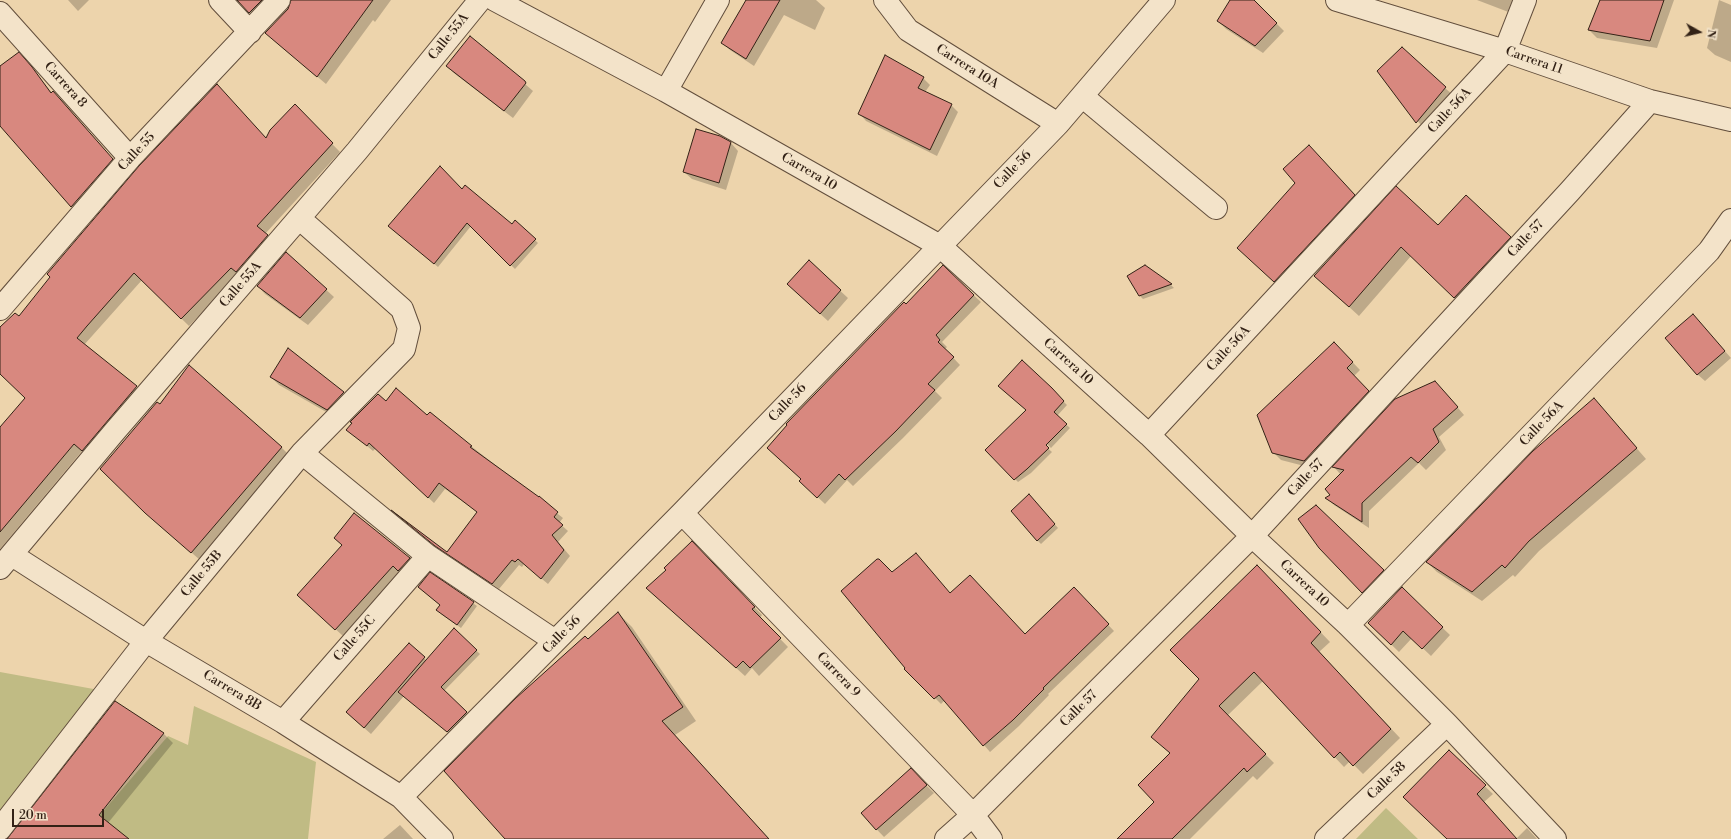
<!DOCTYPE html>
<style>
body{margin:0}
#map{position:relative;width:1731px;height:839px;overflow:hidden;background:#edd4ac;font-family:"Libre Bodoni",serif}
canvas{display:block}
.north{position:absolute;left:1679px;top:12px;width:40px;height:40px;-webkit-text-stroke:3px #f3e3c9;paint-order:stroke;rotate:98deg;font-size:11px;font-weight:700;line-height:16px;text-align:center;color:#332216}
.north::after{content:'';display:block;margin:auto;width:14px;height:18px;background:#332216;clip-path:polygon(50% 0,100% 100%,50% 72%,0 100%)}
.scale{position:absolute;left:12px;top:809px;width:92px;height:18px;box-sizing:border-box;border:2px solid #332216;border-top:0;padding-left:5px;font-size:12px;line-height:14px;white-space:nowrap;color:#332216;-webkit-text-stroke:3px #f3e3c9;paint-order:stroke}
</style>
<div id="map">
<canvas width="1731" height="839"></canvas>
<div class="north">N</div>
<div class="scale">20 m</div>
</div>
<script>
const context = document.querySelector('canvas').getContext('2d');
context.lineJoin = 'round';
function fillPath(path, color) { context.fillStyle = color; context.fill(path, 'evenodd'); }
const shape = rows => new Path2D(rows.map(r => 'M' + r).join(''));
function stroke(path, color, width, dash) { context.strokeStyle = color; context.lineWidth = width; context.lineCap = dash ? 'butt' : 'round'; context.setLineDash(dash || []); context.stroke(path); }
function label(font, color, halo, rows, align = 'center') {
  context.font = font + ' "Libre Bodoni",serif'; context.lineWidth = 4; context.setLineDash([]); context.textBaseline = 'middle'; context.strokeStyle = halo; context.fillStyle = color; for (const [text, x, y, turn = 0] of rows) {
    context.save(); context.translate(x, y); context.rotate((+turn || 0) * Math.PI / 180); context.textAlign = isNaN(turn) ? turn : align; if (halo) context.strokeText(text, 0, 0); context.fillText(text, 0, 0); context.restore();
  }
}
fillPath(shape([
 [0,672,110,692,10,835,13,839,0,839],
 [194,706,316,762,308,839,129,839,127,838,126,839,79,839,168,736,188,745],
 [1386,808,1418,839,1356,839]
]), '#c0bb84');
fillPath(shape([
 [68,0,89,0,78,11],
 [239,0,278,0,258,21],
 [292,0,391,0,375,22,373,20,326,84,275,41],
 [748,0,816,0,825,8,815,30,784,15,754,66,730,50,723,43],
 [1231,0,1253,0,1284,31,1263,53,1226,29,1218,21],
 [1477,0,1516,0,1511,13],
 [1602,0,1674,0,1657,48,1597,38,1589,30],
 [1719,0,1731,5,1731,62,1715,55,1707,48],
 [29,64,52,93,63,102,122,170,82,217,0,125,0,67],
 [447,66,525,84,533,91,513,118,455,74],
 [1378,72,1445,88,1453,95,1425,130],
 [923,78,930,85,925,92,951,105,958,112,937,156,866,121,860,114],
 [295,106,340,152,265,234,274,244,239,275,189,326,142,280,84,345,144,394,90,458,82,451,0,549,0,429,26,398,0,373,0,330,266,139],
 [731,143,738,151,726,190,692,179,684,172],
 [1316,154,1362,203,1282,288,1246,255],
 [463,190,512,225,515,221,538,243,515,269,471,226,438,267,393,230],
 [1438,226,1510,238,1519,247,1465,307,1411,256,1359,316,1325,285],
 [286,253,334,297,308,325,265,294,258,286],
 [809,262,848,298,828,321,796,292],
 [1145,266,1171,285,1174,288,1143,299,1139,295],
 [943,267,981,302,942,342,947,347,945,349,960,365,935,391,942,398,903,438,853,486,847,480,825,504,808,488,906,305],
 [1693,315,1731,358,1705,381,1697,374],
 [288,349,351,401,335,417,279,385,271,377],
 [1341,350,1360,370,1354,376,1376,399,1312,468,1281,460,1273,452],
 [1442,389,1464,415,1439,437,1446,450,1426,470,1419,463,1369,511,1369,528,1334,505,1327,498,1332,495,1341,475,1334,467,1395,400],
 [1055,393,1067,405,1057,416,1070,428,1051,448,1046,443,1044,445,1052,452,1031,473,1018,482,987,450],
 [1594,399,1646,459,1539,551,1515,577,1513,575,1482,601,1437,572,1427,562],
 [386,402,427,417,471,446,563,518,559,523,568,531,558,542,570,556,548,584,524,564,522,567,519,565,499,589,443,552,410,525,447,553,478,512,445,489,434,503,376,448,373,451,348,430,353,424,351,422],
 [160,405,281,447,289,455,200,560,154,520],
 [1033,499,1058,528,1041,544,1037,540],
 [1316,506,1389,577,1369,598,1320,547],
 [692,543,762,615,760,618,788,647,759,676,752,668,745,676,656,596,667,570],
 [409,558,417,565,401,573,343,636,306,602],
 [430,574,477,606,461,628,441,614,441,606,422,590],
 [892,574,951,594,1025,635,1074,589,1114,631,1048,694,1049,695,1019,726,990,752,945,700,941,704,906,669],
 [1266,575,1330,642,1319,652,1400,738,1363,774,1350,761,1344,767,1263,681,1227,716,1274,763,1257,780,1253,776,1190,839,1118,839,1156,802,1171,754,1152,737,1200,679],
 [1402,589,1450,635,1431,656,1412,638,1399,652,1369,623],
 [618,613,632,627,696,721,675,735,769,839,507,839,588,640],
 [454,630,480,654,444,691,470,717,451,735,404,696,371,734,354,719,409,644,427,661],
 [163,733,173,743,108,823,128,839,14,839],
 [1449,752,1493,794,1484,802,1516,839,1527,828,1537,839,1483,839],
 [911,770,934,793,884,837,862,814],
 [400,825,413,839,383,839]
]), '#0003');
const building = shape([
 [237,0,262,0,249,13,237,0],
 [291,0,373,0,317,77,265,33,288,9,291,0],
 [746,0,780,0,746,59,721,43,746,0],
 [1230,0,1254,0,1277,23,1255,46,1217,21,1230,0],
 [1600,0,1664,0,1650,41,1588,30,1600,0],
 [470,36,525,81,526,83,504,111,446,66,470,36],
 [1402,47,1446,87,1416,123,1377,71,1402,47],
 [19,52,32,67,51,93,53,91,113,159,71,207,0,126,0,66,19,52],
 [885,55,924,77,918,88,952,104,930,150,858,114,885,55],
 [217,84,266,138,270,130,295,104,333,143,257,226,268,235,236,272,231,268,181,319,134,273,87,326,77,338,137,386,82,451,74,444,0,532,0,427,25,398,0,374,0,327,15,313,19,316,50,277,47,274,139,166,217,84],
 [696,129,720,136,731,142,719,183,683,172,696,129],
 [1309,145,1355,195,1274,282,1237,248,1295,183,1283,169,1309,145],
 [440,166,462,189,465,185,512,224,515,220,536,239,510,266,467,223,434,264,388,226,440,166],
 [1396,186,1438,225,1466,195,1511,237,1454,298,1401,247,1349,307,1314,276,1396,186],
 [286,252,327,289,300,318,257,286,286,252],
 [809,260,841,290,820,314,787,284,809,260],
 [943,265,974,295,936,335,940,340,938,342,954,357,928,384,935,390,896,431,845,480,839,474,817,498,799,481,801,479,767,448,787,425,786,424,904,302,906,304,943,265],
 [1145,265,1172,284,1139,296,1127,276,1145,265],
 [1693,314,1725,351,1697,375,1665,338,1693,314],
 [1334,342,1353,362,1347,368,1369,391,1304,461,1272,453,1257,415,1334,342],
 [288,348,344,392,327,410,270,377,288,348],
 [1022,360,1052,388,1064,401,1054,412,1067,424,1046,445,1049,448,1027,469,1014,480,985,450,1026,410,998,386,1022,360],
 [189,365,282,447,191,553,145,513,100,469,157,402,160,404,189,365],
 [1435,381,1458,407,1433,429,1439,442,1418,463,1411,457,1362,503,1362,522,1325,498,1330,495,1325,489,1344,470,1332,467,1395,399,1435,381],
 [396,388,427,415,430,412,472,446,470,447,539,497,539,496,558,512,554,517,563,525,552,535,564,550,541,579,518,559,515,562,512,560,492,584,435,546,391,510,447,552,477,512,439,483,428,498,369,443,367,446,346,430,352,423,350,422,378,394,386,401,396,388],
 [1594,398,1637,448,1529,541,1505,568,1502,565,1472,592,1426,562,1533,451,1594,398],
 [1029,494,1055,524,1037,541,1011,511,1029,494],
 [1316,505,1384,570,1362,593,1319,548,1298,519,1316,505],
 [354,513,410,558,398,571,393,566,335,630,297,595,342,545,334,538,354,513],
 [692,541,755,607,752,609,781,638,750,668,743,661,736,668,646,588,666,570,664,568,692,541],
 [916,553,950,593,970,575,1025,634,1074,587,1109,624,1043,688,1044,689,1013,720,983,746,939,695,934,699,904,669,905,668,841,591,877,559,879,559,892,572,916,553],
 [1257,565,1321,632,1311,643,1391,729,1353,766,1340,752,1334,758,1254,672,1219,706,1266,754,1247,772,1244,768,1172,839,1117,839,1154,802,1138,785,1170,753,1151,737,1199,679,1170,650,1257,565],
 [430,572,474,602,457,625,436,610,440,605,418,587,430,572],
 [1402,587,1443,627,1422,649,1403,631,1391,645,1368,623,1402,587],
 [618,612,683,707,662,721,769,839,505,839,444,771,516,698,585,636,588,639,618,612],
 [454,628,477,650,441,687,467,712,447,732,398,692,454,628],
 [409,643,425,657,364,728,346,712,409,643],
 [115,701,164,733,99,815,129,839,7,839,115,701],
 [1449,750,1486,785,1477,794,1517,839,1447,839,1403,797,1449,750],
 [911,768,927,785,876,830,861,813,911,768]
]);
fillPath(building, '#d8887f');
stroke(building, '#332216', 1);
const minor = shape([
 [220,0,250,32],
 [495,0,666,91,940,246,1149,435,1252,536,1348,625,1447,724,1555,839],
 [885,0,908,30,1058,124],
 [1337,0,1505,51,1650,101,1731,120],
 [0,13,130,158],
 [666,91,718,0],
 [1082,96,1216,208],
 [0,309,130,158,279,0],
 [1149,435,1505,51,1525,0],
 [302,453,428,556,555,641],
 [682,513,973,815,991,839],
 [12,555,146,641,283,722,401,797,442,839],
 [0,568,115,431,357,151,480,0],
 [1348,625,1709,251,1731,220],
 [283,722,428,556],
 [401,797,682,513,1058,124,1164,0],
 [0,829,146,641,302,453,404,349,409,328,402,309,299,218],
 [946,839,973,815,1252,536,1570,191,1650,101],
 [1326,839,1447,724]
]);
stroke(minor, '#624e3c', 24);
stroke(minor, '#f3e3c9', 22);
label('13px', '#332216', '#f3e3c9', [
 ["Calle 55A",449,37,-51],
 ["Carrera 11",1534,61,19],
 ["Carrera 10A",967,67,32],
 ["Carrera 8",65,85,48],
 ["Calle 56A",1450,111,-47],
 ["Calle 55",137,152,-47],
 ["Calle 56",1013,170,-46],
 ["Carrera 10",809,172,30],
 ["Calle 57",1526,239,-47],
 ["Calle 55A",241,285,-49],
 ["Calle 56A",1229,349,-47],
 ["Carrera 10",1068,362,42],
 ["Calle 56",788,403,-46],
 ["Calle 56A",1542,424,-46],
 ["Calle 57",1306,478,-47],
 ["Calle 55B",202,574,-50],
 ["Carrera 10",1304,584,43],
 ["Calle 56",562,635,-45],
 ["Calle 55C",355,639,-49],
 ["Carrera 9",838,675,46],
 ["Carrera 8B",232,691,31],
 ["Calle 57",1079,709,-45],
 ["Calle 58",1387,781,-44]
]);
</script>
